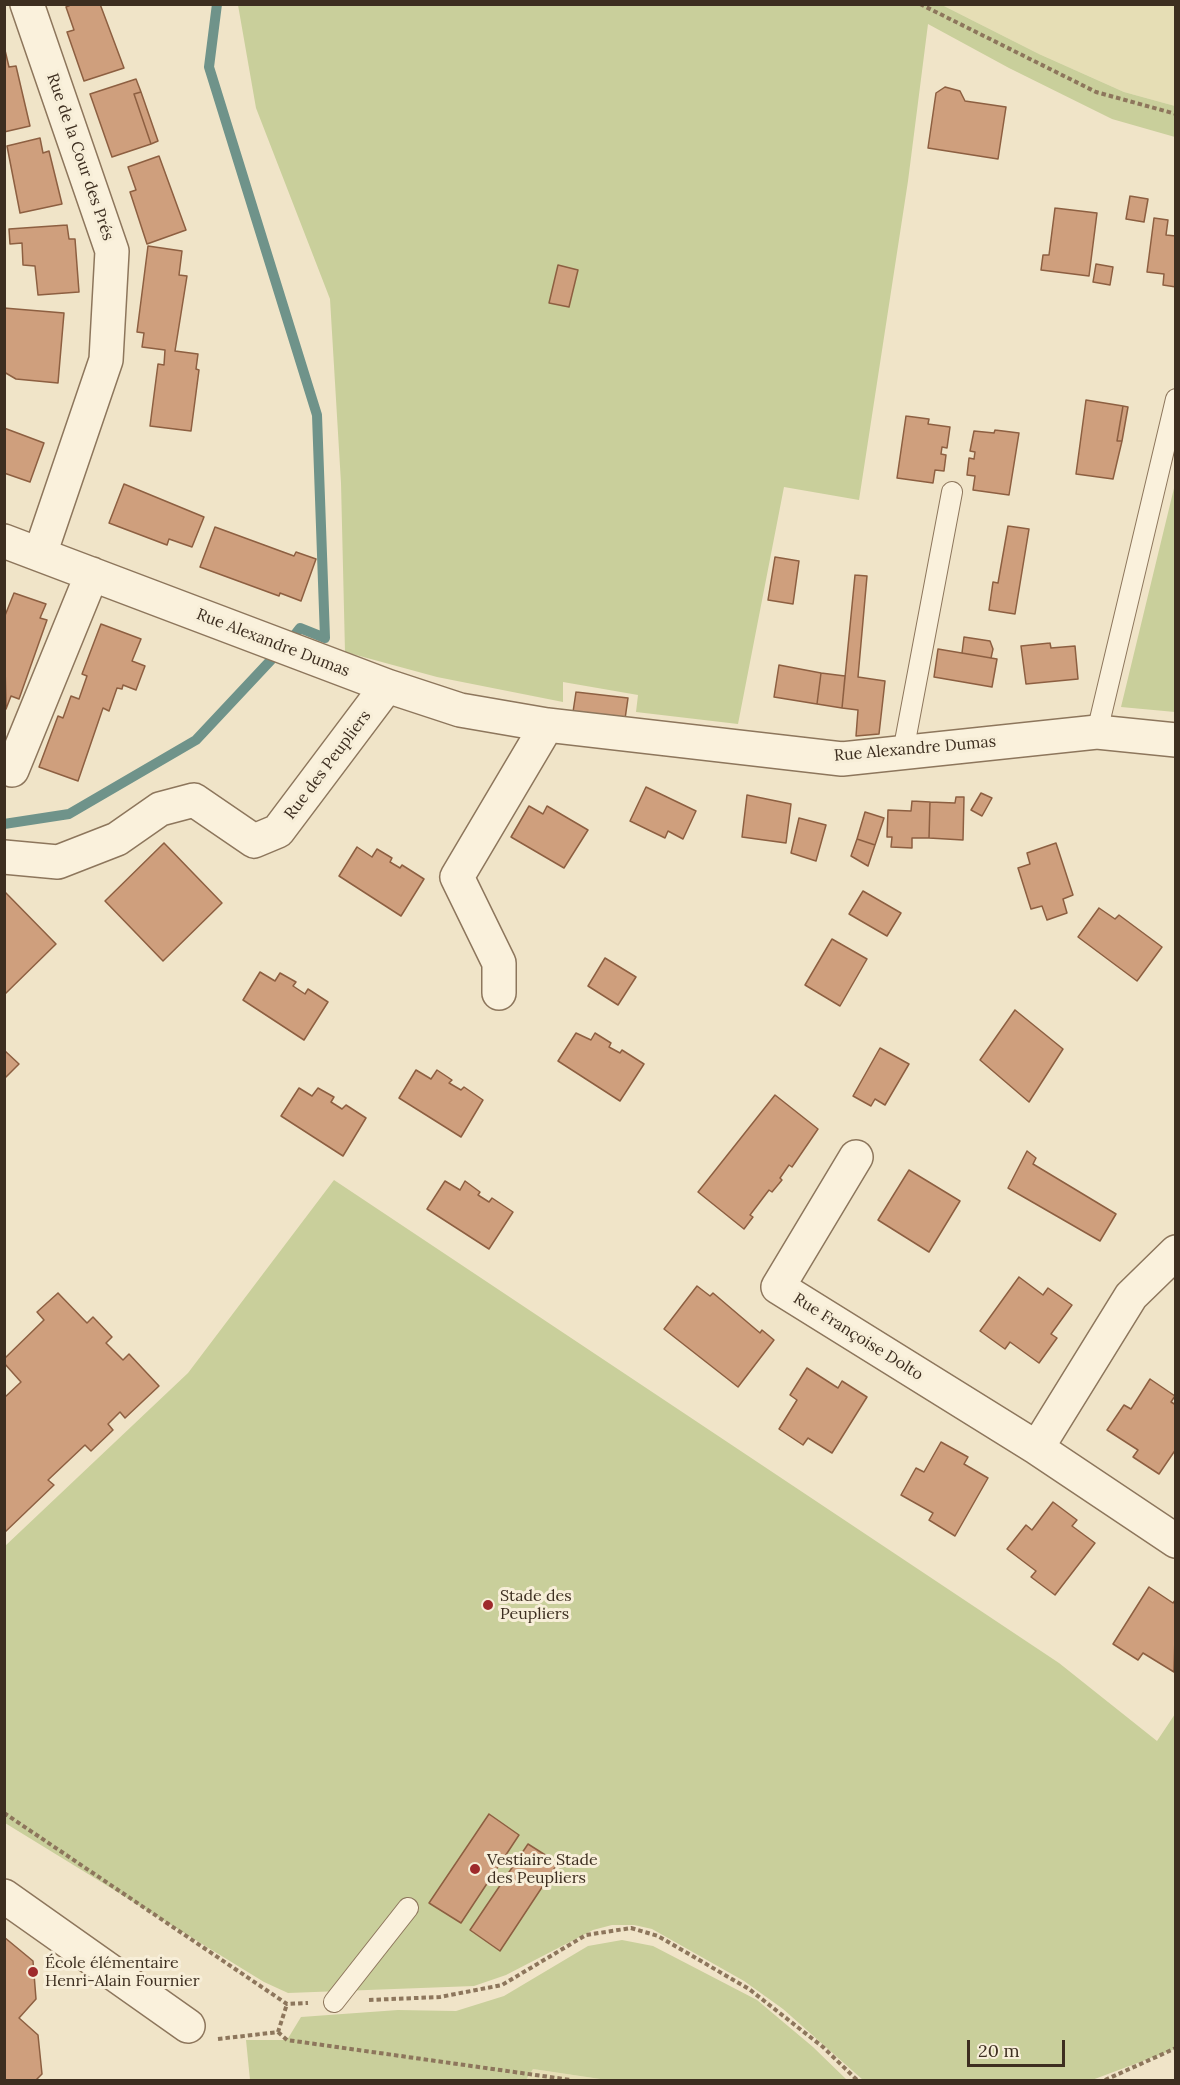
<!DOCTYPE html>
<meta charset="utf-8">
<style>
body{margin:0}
#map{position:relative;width:1180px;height:2085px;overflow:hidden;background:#f0e4c8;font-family:Lora,serif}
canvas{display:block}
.frame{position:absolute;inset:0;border:6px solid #3d2e20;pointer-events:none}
.scale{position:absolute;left:967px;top:2040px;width:98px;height:27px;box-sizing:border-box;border:3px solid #3d2e20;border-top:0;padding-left:8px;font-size:18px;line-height:21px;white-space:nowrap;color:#3d2e20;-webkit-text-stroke:4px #f7eed8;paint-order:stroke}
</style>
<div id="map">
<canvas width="1180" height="2085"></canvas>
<div class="frame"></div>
<div class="scale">20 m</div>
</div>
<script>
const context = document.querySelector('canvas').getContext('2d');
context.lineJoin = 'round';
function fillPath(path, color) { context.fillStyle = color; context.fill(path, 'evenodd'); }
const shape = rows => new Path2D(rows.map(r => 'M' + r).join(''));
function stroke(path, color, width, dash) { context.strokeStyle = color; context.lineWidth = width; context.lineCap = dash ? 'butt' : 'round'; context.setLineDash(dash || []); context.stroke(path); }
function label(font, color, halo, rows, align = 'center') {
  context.font = font + ' Lora,serif'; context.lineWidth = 6; context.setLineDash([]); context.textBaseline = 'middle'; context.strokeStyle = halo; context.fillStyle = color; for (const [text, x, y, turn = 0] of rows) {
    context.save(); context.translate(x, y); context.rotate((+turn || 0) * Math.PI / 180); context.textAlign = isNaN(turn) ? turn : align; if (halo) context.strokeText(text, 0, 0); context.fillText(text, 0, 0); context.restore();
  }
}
fillPath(shape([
 [942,5,1175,5,1175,106,1124,92,1039,54],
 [533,2069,607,2080,526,2080]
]), '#e6deb5');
fillPath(shape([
 [238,5,942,5,1039,54,1124,92,1175,106,1175,137,1112,119,1009,68,928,24,908,181,859,500,784,487,738,724,636,712,638,695,563,682,563,702,437,677,345,652,341,483,330,299,256,108],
 [1175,484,1175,712,1121,707],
 [334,1180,1059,1663,1157,1741,1175,1714,1175,2049,1092,2080,863,2080,783,2009,744,1981,652,1929,634,1925,612,1925,593,1930,506,1975,474,1986,288,1993,264,1982,5,1823,4,1547,188,1373],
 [622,1940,653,1946,757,2000,813,2047,847,2080,607,2080,533,2069,526,2080,250,2080,246,2040,287,2040,301,2017,398,2010,456,2011,504,1996,588,1946]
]), '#c9cf9b');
stroke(shape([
 [217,4,209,67,317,415,325,638,300,628,293,637],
 [4,824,69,814,196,740,271,660]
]), '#6f938a', 10);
const building = shape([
 [73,4,100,4,124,68,84,81,67,32,74,30,66,7,73,4],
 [4,46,9,67,16,66,30,126,4,132,4,46],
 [136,79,141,92,134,94,151,144,112,157,90,94,136,79],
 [945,87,960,91,965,101,1006,107,998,159,928,148,936,93,945,87],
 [141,92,158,141,151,144,134,94,141,92],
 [40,138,43,153,49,151,62,204,20,213,7,146,40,138],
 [159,156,186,230,147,244,130,192,136,190,128,167,159,156],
 [1130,196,1148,199,1144,222,1126,219,1130,196],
 [1055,208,1097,213,1089,276,1041,270,1043,255,1049,255,1055,208],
 [1154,218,1168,220,1166,235,1176,236,1176,287,1163,285,1164,274,1147,272,1154,218],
 [67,225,69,239,75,239,79,292,38,295,35,266,23,265,22,243,10,244,9,229,67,225],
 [148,246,182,251,179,275,187,276,175,351,198,354,196,369,199,370,191,431,150,426,158,364,164,365,165,350,142,347,144,333,137,332,148,246],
 [1096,264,1113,267,1110,285,1093,282,1096,264],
 [558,265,578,270,569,307,549,303,558,265],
 [4,308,64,313,58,383,16,379,4,372,4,308],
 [1086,400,1123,406,1117,441,1122,441,1113,479,1076,474,1086,400],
 [1123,406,1128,407,1122,441,1117,441,1123,406],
 [906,416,929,419,928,424,950,427,947,448,942,447,941,454,946,455,944,471,935,470,933,483,897,478,906,416],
 [4,428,44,443,30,482,4,473,4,428],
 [995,430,1019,433,1009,495,973,490,975,476,967,475,969,458,974,459,975,452,970,451,974,431,994,433,995,430],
 [124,484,204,517,192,547,169,539,167,545,109,523,124,484],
 [1008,526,1029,529,1015,614,989,610,993,582,998,583,1008,526],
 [215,527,294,556,296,552,316,559,301,601,280,593,279,596,200,567,215,527],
 [775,557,799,561,793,604,768,600,775,557],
 [855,575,867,576,858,677,885,681,879,734,856,736,858,710,842,708,855,575],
 [14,593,46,604,40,618,47,620,19,699,11,696,6,709,4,618,14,593],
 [101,624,141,639,132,661,145,666,136,690,123,685,122,689,117,688,109,711,103,708,78,781,39,767,58,716,63,718,71,696,79,699,87,676,82,674,101,624],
 [964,637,990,641,993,649,991,658,962,653,964,637],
 [1050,643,1051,648,1075,646,1078,679,1026,684,1021,646,1050,643],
 [938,649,997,659,992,687,934,677,938,649],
 [779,665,821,673,817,704,774,697,779,665],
 [821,673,845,676,842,708,817,704,821,673],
 [576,692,628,698,625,719,573,712,576,692],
 [646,787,696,811,683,839,668,831,665,838,630,821,646,787],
 [981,793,992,798,982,816,971,810,981,793],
 [747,795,791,804,786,843,742,837,747,795],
 [956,797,964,797,963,840,929,838,930,802,955,803,956,797],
 [912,801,930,802,929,838,912,838,912,848,891,847,892,837,887,837,888,810,911,811,912,801],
 [529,806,543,814,547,806,588,830,564,868,511,837,529,806],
 [865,812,884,818,875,845,857,839,865,812],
 [799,818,826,825,816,861,791,853,799,818],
 [857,839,875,845,868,866,851,856,857,839],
 [164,843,222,903,163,961,105,901,164,843],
 [1056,843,1073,895,1063,899,1067,913,1047,920,1042,906,1031,909,1018,868,1030,864,1027,853,1056,843],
 [357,847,372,857,377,849,392,858,390,862,400,868,402,865,424,879,401,916,339,876,357,847],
 [4,891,56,944,4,995,4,891],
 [863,891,901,913,887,936,849,914,863,891],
 [1099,908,1115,919,1119,915,1162,947,1137,981,1078,937,1099,908],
 [832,939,867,959,840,1006,805,985,832,939],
 [605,958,636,977,618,1005,588,986,605,958],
 [260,972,275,981,280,973,296,982,293,986,305,994,308,989,328,1002,304,1040,243,1000,260,972],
 [1015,1010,1063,1049,1029,1102,980,1060,1015,1010],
 [576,1033,591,1040,595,1033,611,1043,609,1047,620,1053,622,1050,644,1064,620,1101,558,1061,576,1033],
 [880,1048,909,1064,885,1105,875,1099,871,1106,853,1096,880,1048],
 [4,1050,19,1064,4,1079,4,1050],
 [416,1070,431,1079,437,1070,452,1080,449,1083,461,1090,464,1087,483,1100,461,1137,399,1098,416,1070],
 [299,1088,312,1096,318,1088,334,1097,331,1102,342,1109,346,1105,366,1118,343,1156,281,1116,299,1088],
 [775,1095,818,1129,792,1167,789,1165,780,1178,782,1180,772,1192,769,1190,750,1215,753,1217,744,1229,698,1192,775,1095],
 [1027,1151,1036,1158,1033,1164,1116,1214,1100,1241,1008,1188,1027,1151],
 [909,1170,960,1201,929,1252,878,1220,909,1170],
 [445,1181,460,1190,465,1181,480,1192,478,1195,489,1202,492,1198,513,1212,489,1249,427,1209,445,1181],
 [1019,1277,1043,1295,1048,1288,1072,1305,1051,1334,1057,1338,1039,1363,1010,1342,1005,1349,980,1331,1019,1277],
 [697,1286,710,1296,713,1293,760,1333,762,1330,774,1340,738,1387,664,1329,697,1286],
 [58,1293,87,1323,93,1317,112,1337,106,1343,123,1360,129,1354,159,1386,125,1418,120,1412,108,1424,113,1430,91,1451,85,1445,48,1480,54,1485,4,1533,4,1398,21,1382,4,1363,4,1359,44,1320,37,1312,58,1293],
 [807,1368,838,1388,842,1381,867,1397,832,1453,808,1438,803,1445,779,1429,797,1400,790,1395,807,1368],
 [1150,1379,1175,1396,1171,1402,1176,1405,1176,1449,1159,1474,1133,1457,1138,1450,1107,1430,1124,1405,1131,1409,1150,1379],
 [941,1442,968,1457,964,1464,988,1478,955,1536,929,1520,933,1513,901,1495,916,1468,924,1472,941,1442],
 [1053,1502,1077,1520,1072,1526,1095,1543,1055,1595,1031,1577,1036,1571,1007,1549,1026,1525,1032,1530,1053,1502],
 [1149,1587,1173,1603,1176,1599,1174,1672,1143,1653,1138,1660,1113,1644,1149,1587],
 [489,1814,519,1835,461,1923,429,1903,489,1814],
 [528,1844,558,1863,500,1951,470,1930,528,1844],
 [4,1937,33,1961,36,1999,19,2018,38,2035,42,2074,36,2080,4,2080,4,1937]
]);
fillPath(building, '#cf9f7d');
stroke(building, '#8d5f41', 1.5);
const service = shape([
 [1097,732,1176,399],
 [903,752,952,492],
 [334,2002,408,1908]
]);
const minor = shape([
 [27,4,112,251,106,360,40,554],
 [4,541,387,686,460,710,547,725,842,759,1097,732,1176,740],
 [12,770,92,574],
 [4,857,58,862,117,839,160,809,194,800,254,841,278,831,387,686],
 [499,993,499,963,457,877,547,725],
 [856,1157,778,1287,1037,1448],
 [1176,1252,1131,1296,1037,1448,1176,1541],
 [4,1896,188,2026]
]);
stroke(service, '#8d765c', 22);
stroke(minor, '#8d765c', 36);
stroke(shape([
 [920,4,1096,92,1176,114],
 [4,1813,287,2004,308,2003],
 [369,2000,440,1997,502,1985,586,1935,631,1928,658,1936,749,1989,823,2047,857,2080],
 [278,2032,287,2040,571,2080],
 [218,2039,278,2032,287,2004],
 [1105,2080,1176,2048]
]), '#8d765c', 4, [4.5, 3]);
stroke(service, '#faf1dc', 20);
stroke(minor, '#faf1dc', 33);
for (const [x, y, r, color] of [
 [488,1605,6,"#9e2a2b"],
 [475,1869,6,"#9e2a2b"],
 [33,1972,6,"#9e2a2b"]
]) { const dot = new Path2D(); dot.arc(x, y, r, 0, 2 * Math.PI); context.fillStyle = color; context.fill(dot); stroke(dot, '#f7eed8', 2); }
label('16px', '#3d2e20', '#f7eed8', [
 ["Rue de la Cour des Prés",80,157,71],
 ["Rue Alexandre Dumas",273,643,21],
 ["Rue Alexandre Dumas",915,749,-5],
 ["Rue des Peupliers",328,765,-53],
 ["Rue Françoise Dolto",858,1337,32]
]);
label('16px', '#3d2e20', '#f7eed8', [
 ["Stade des",500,1596],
 ["Peupliers",500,1614],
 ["Vestiaire Stade",487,1860],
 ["des Peupliers",487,1878],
 ["École élémentaire",45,1963],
 ["Henri-Alain Fournier",45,1981]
], 'left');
</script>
